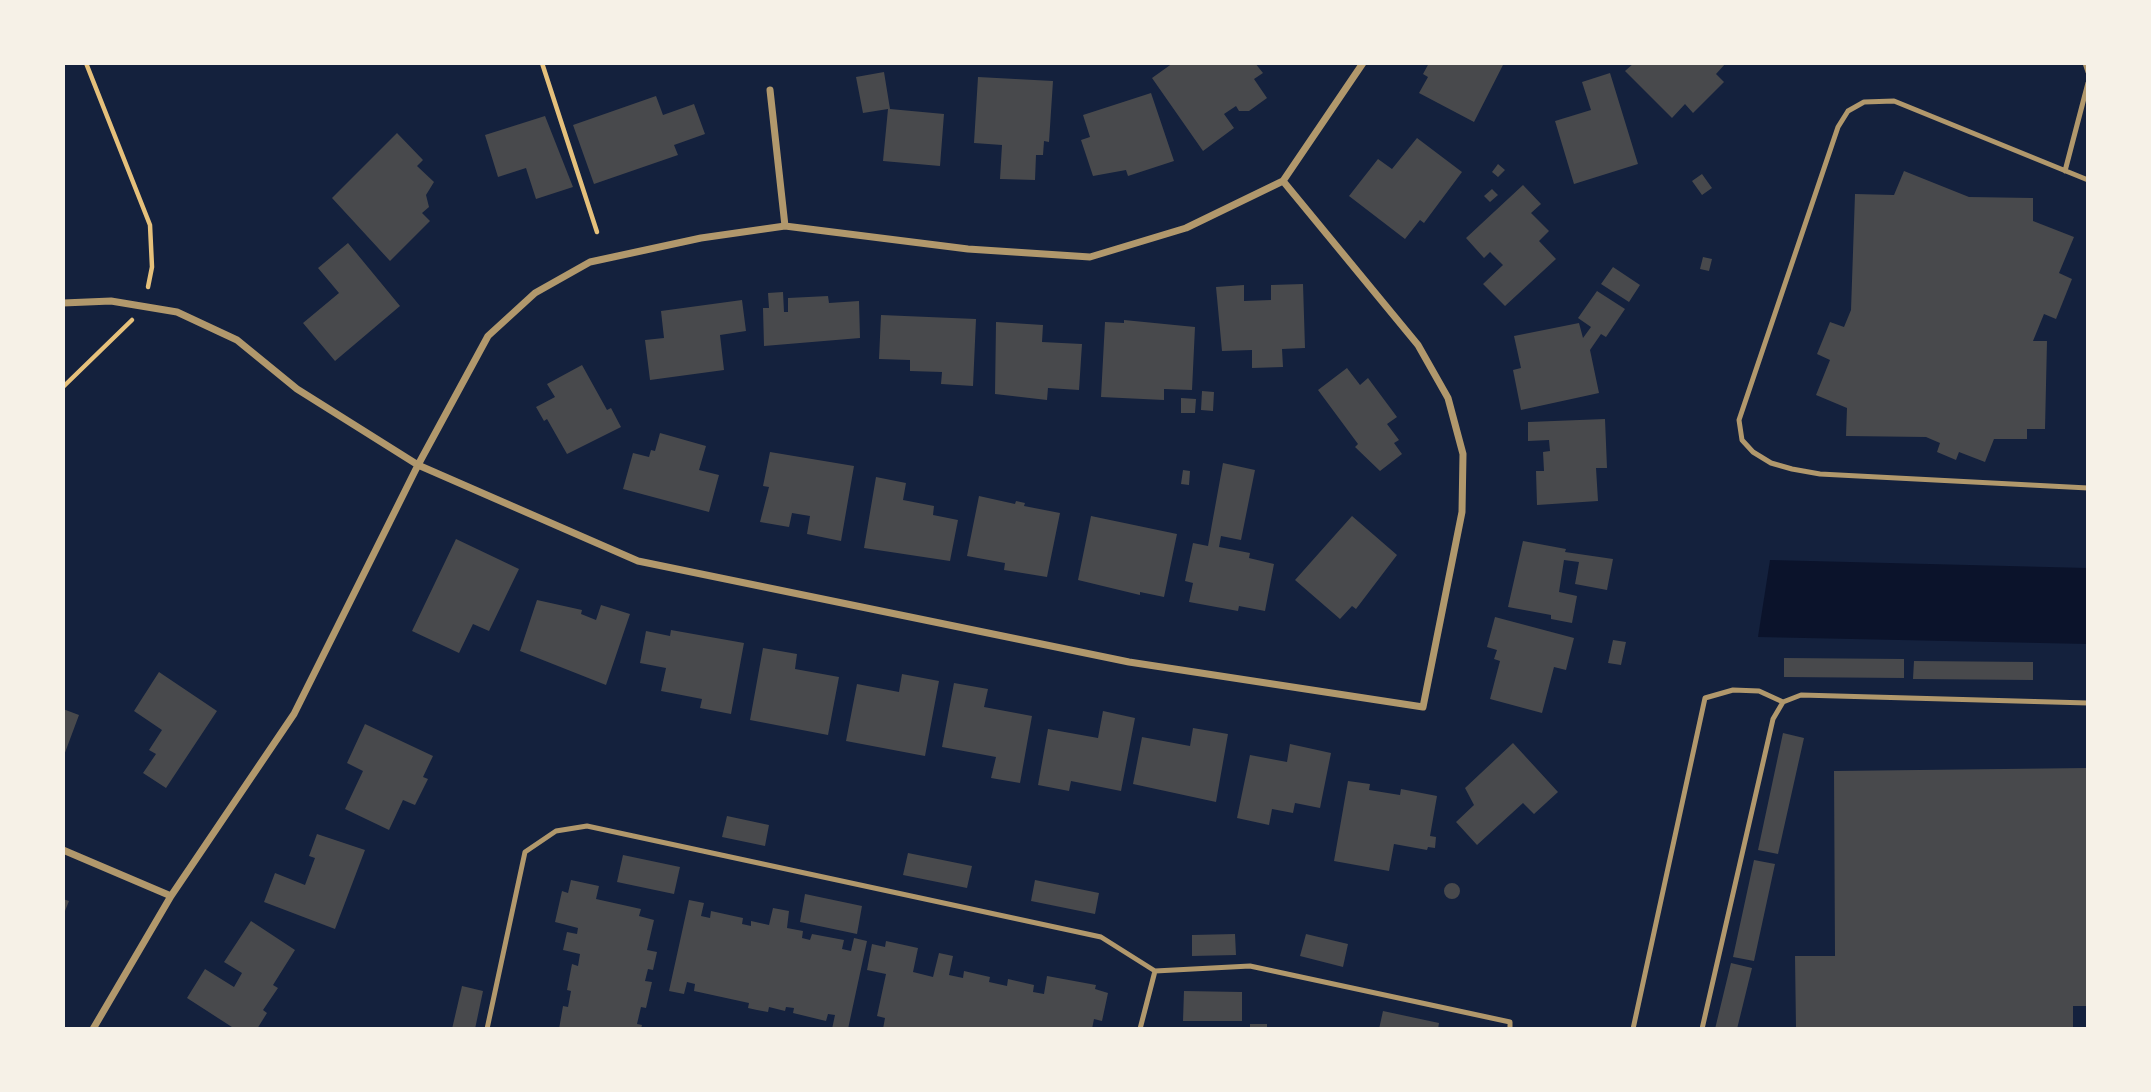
<!DOCTYPE html>
<style>
body{margin:0}
#map{position:relative;width:2151px;height:1092px;overflow:hidden;background:#14213d;font-family:Overpass,sans-serif}
canvas{display:block}
.frame{position:absolute;inset:0;border:65px solid #f6f1e7;pointer-events:none}
</style>
<div id="map">
<canvas width="2151" height="1092"></canvas>
<div class="frame"></div>
</div>
<script>
const context = document.querySelector('canvas').getContext('2d');
context.lineJoin = 'round';
function fillPath(path, color) { context.fillStyle = color; context.fill(path, 'evenodd'); }
const shape = rows => new Path2D(rows.map(r => 'M' + r).join(''));
function stroke(path, color, width, dash) { context.strokeStyle = color; context.lineWidth = width; context.lineCap = dash ? 'butt' : 'round'; context.setLineDash(dash || []); context.stroke(path); }
fillPath(shape([
 [1770,560,2088,568,2088,644,1758,637]
]), '#0b132b');
fillPath(shape([
 [1173,63,1255,63,1263,73,1254,79,1267,98,1249,111,1239,111,1236,106,1224,114,1234,128,1203,151,1152,78],
 [1429,63,1504,63,1474,122,1419,93,1428,77,1423,74],
 [1634,63,1726,63,1716,74,1724,82,1693,113,1685,104,1672,118,1625,71],
 [884,72,890,109,944,114,940,166,883,161,888,109,863,113,856,77],
 [1610,73,1638,164,1574,184,1555,121,1591,110,1582,82],
 [978,77,1053,81,1049,142,1044,141,1043,155,1036,155,1035,180,1000,179,1002,145,974,143],
 [1151,93,1174,161,1128,176,1126,170,1093,176,1081,140,1090,137,1083,115],
 [656,96,663,115,694,104,705,134,674,145,678,155,594,184,573,125],
 [545,116,573,187,536,199,526,168,498,177,485,135],
 [397,133,423,160,417,166,434,182,426,195,429,207,422,213,430,221,390,261,332,198],
 [1417,138,1462,172,1424,223,1420,220,1405,239,1349,196,1378,159,1392,169],
 [1498,164,1505,170,1498,177,1492,172],
 [1904,171,1969,197,2033,198,2033,221,2074,237,2059,273,2072,279,2056,319,2044,314,2033,341,2047,341,2045,429,2027,429,2027,439,1994,439,1985,462,1959,452,1956,460,1937,452,1940,443,1926,437,1846,436,1847,408,1816,395,1830,360,1817,354,1830,322,1844,327,1851,310,1855,194,1894,195],
 [1702,174,1712,188,1702,195,1692,181],
 [1523,185,1541,204,1531,213,1549,231,1539,241,1556,259,1505,306,1483,284,1503,265,1490,252,1484,258,1466,238],
 [1492,189,1498,195,1490,202,1484,196],
 [348,243,400,306,335,361,303,323,339,293,318,268],
 [1703,257,1712,259,1709,271,1700,269],
 [1613,267,1640,285,1629,302,1601,284],
 [1303,284,1305,348,1282,349,1283,367,1252,368,1252,350,1222,351,1216,287,1244,285,1244,301,1271,300,1271,285],
 [1597,291,1625,309,1606,337,1601,334,1590,350,1599,393,1521,410,1513,370,1521,368,1514,336,1579,323,1583,338,1591,327,1578,318],
 [783,292,784,312,788,312,788,298,828,296,829,303,859,301,860,338,764,346,763,308,769,308,768,293],
 [742,300,746,331,720,335,724,370,650,380,645,340,664,338,661,311],
 [881,315,976,319,973,386,941,384,942,372,910,371,910,360,879,359],
 [1124,320,1195,327,1192,390,1164,389,1164,400,1101,397,1105,322,1124,323],
 [996,322,1043,325,1042,342,1082,344,1079,390,1048,388,1047,400,995,394],
 [582,365,607,410,611,408,621,427,567,454,547,419,544,421,536,407,555,397,547,384],
 [1347,368,1360,385,1368,378,1397,417,1387,424,1399,440,1394,443,1402,454,1380,471,1355,447,1358,444,1318,390],
 [1202,391,1214,392,1213,411,1201,410],
 [1181,398,1196,399,1195,413,1181,413],
 [1605,419,1607,468,1596,468,1598,501,1537,505,1536,471,1544,471,1543,452,1550,451,1549,440,1528,441,1528,422],
 [660,433,706,446,699,470,719,475,709,512,623,489,633,453,649,457,651,450,655,451],
 [770,452,854,466,841,541,807,534,810,516,792,513,789,527,760,522,769,487,763,486],
 [1223,463,1255,470,1241,540,1221,536,1219,547,1250,553,1249,558,1274,564,1265,611,1239,606,1238,611,1189,602,1193,583,1185,581,1193,543,1208,546],
 [1183,470,1190,471,1189,485,1181,484],
 [876,477,906,483,903,500,934,506,933,515,958,520,950,561,864,548],
 [979,496,1015,504,1016,501,1025,503,1024,506,1060,513,1047,577,1004,570,1005,563,967,556],
 [1091,516,1177,534,1164,597,1140,592,1140,595,1078,580],
 [1352,516,1397,555,1356,609,1352,606,1340,619,1295,580],
 [456,539,519,569,489,631,473,624,459,653,412,631],
 [1523,541,1566,549,1565,552,1613,559,1607,590,1575,584,1579,562,1564,560,1559,592,1577,596,1572,623,1551,619,1551,615,1508,607],
 [537,600,582,610,581,614,596,620,601,605,630,614,606,685,520,651],
 [1495,617,1574,638,1566,670,1554,667,1542,713,1490,699,1500,661,1494,659,1497,650,1487,647],
 [671,630,744,643,731,714,700,708,702,699,661,691,666,668,640,663,646,631,670,636],
 [1613,640,1626,642,1621,665,1608,663],
 [763,648,797,654,795,669,839,677,828,735,750,720],
 [1784,658,1904,659,1904,678,1784,677],
 [1914,661,2033,662,2033,680,1913,679],
 [159,672,217,711,166,788,143,773,156,754,149,750,162,730,134,711],
 [902,674,939,681,925,756,846,741,857,684,899,692],
 [954,683,988,689,984,707,1032,716,1020,783,991,778,996,757,942,747],
 [63,709,79,715,63,758],
 [1103,711,1135,718,1121,791,1071,781,1069,791,1038,785,1048,729,1098,738],
 [365,724,433,756,423,777,428,779,415,805,403,800,389,830,345,809,363,771,347,763],
 [1193,728,1228,734,1216,802,1133,784,1142,737,1190,746],
 [1783,733,1804,738,1778,854,1758,850],
 [1513,743,1558,792,1534,814,1523,803,1477,845,1456,822,1474,805,1465,788],
 [1290,744,1331,753,1320,808,1295,803,1293,813,1272,809,1269,825,1237,818,1250,755,1287,762],
 [2088,768,2088,1006,2073,1006,2073,1029,1796,1029,1795,956,1835,956,1834,771],
 [1348,781,1370,784,1369,790,1400,795,1401,789,1437,796,1430,836,1436,837,1435,848,1428,847,1427,850,1394,844,1389,871,1334,861],
 [727,816,769,825,765,846,722,837],
 [317,834,365,850,335,929,264,902,275,873,305,885,315,858,309,856],
 [908,853,972,866,967,888,903,875],
 [623,855,680,867,674,894,617,882],
 [1754,860,1775,864,1754,961,1733,957],
 [571,880,599,886,596,899,641,909,639,916,654,920,647,950,657,952,653,970,648,969,645,981,652,982,646,1008,641,1007,637,1024,642,1025,641,1029,559,1029,563,1006,568,1007,571,991,567,990,572,964,578,966,580,954,563,950,567,932,577,934,578,928,555,922,562,891,568,893],
 [1035,880,1099,893,1095,914,1031,901],
 '1444 891a8 8 0 1 1 16 0a8 8 0 1 1-16 0Z',
 [805,894,862,906,857,934,800,922],
 [63,899,69,901,63,916],
 [689,900,704,903,701,916,710,918,711,911,743,918,742,924,751,926,751,921,769,925,773,908,789,911,787,928,803,931,802,938,810,940,812,934,844,940,842,949,851,951,854,938,867,941,848,1029,832,1029,835,1015,828,1014,826,1021,793,1013,794,1008,786,1007,785,1011,769,1007,768,1012,757,1010,748,1008,749,1003,694,991,695,984,687,982,684,994,669,991],
 [251,921,295,950,273,985,278,988,263,1010,267,1013,257,1029,235,1029,187,998,205,969,234,987,242,973,224,962],
 [1235,934,1236,955,1192,956,1192,935],
 [1306,934,1348,944,1343,967,1300,956],
 [886,941,918,948,913,972,933,977,939,953,953,956,949,975,963,978,964,971,990,977,989,982,1007,986,1008,979,1034,985,1033,992,1044,994,1047,976,1096,985,1095,989,1108,993,1102,1021,1094,1019,1092,1029,883,1029,885,1018,877,1016,886,974,867,970,872,944,885,947],
 [1731,963,1752,968,1737,1029,1715,1029],
 [462,986,483,991,475,1029,452,1029],
 [1184,991,1242,992,1242,1021,1183,1021],
 [1383,1011,1439,1023,1438,1029,1379,1029],
 [1250,1024,1267,1024,1267,1029,1250,1029]
]), '#48494c');
stroke(shape([
 [86,63,150,225,152,267,148,287],
 [542,63,597,232],
 [63,387,132,320]
]), '#e5c07b', 4.5);
stroke(shape([
 [2085,63,2088,72],
 [2065,171,2088,83],
 [2088,180,1894,101,1864,102,1848,111,1838,127,1739,420,1742,440,1753,452,1771,463,1792,469,1820,474,2088,488],
 [487,1029,525,852,556,831,587,826,1101,937,1155,971],
 [1140,1029,1155,971,1250,966,1510,1022,1510,1029],
 [1633,1029,1705,698,1733,690,1759,691,1783,702],
 [1702,1029,1773,719,1783,702,1801,695,2088,703]
]), '#b1986c', 5);
stroke(shape([
 [770,90,785,226],
 [63,303,111,301,177,312,237,340,297,389,418,465,638,561,1129,662,1423,707,1462,512,1463,454,1448,398,1418,345,1283,181],
 [63,850,171,896],
 [93,1029,171,896,294,714,418,465,488,336,535,293,590,262,701,238,785,226,968,249,1090,257,1186,228,1283,181,1363,63]
]), '#b1986c', 7);
</script>
